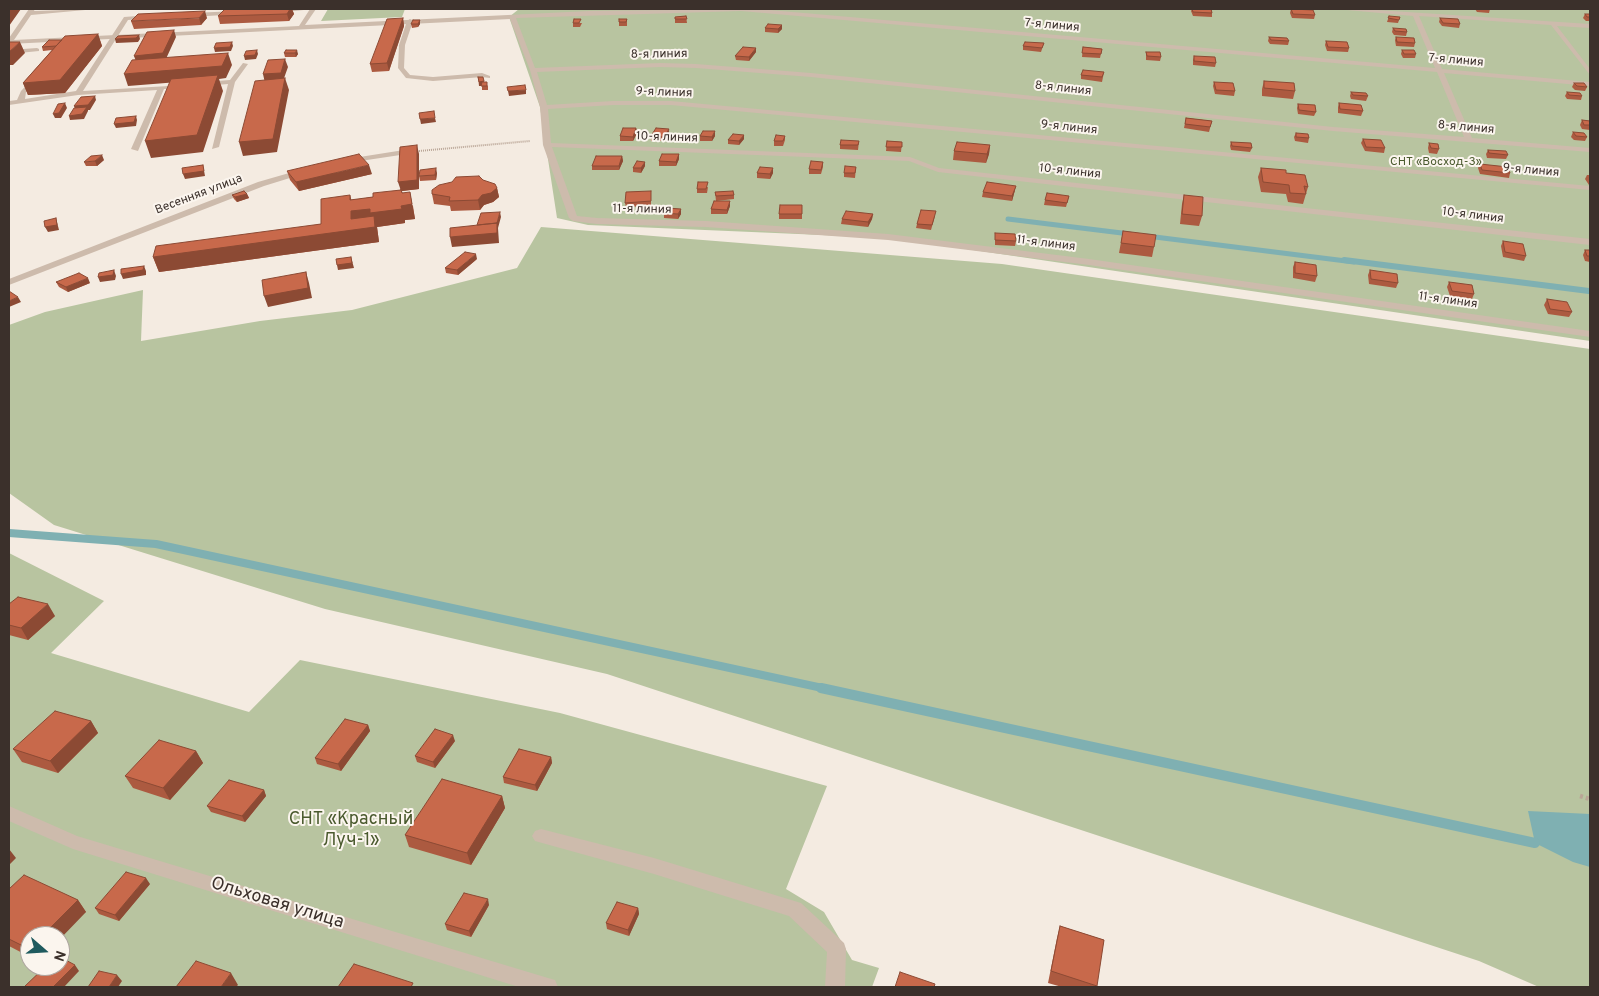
<!DOCTYPE html>
<meta charset="utf-8">
<style>
body{margin:0}
#map{position:relative;width:1599px;height:996px;overflow:hidden;background:#f4ebe1;font-family:Overpass,sans-serif}
canvas{display:block}
.frame{position:absolute;inset:0;border:10px solid #3b302b;pointer-events:none}
.north{position:absolute;left:20px;top:926px;width:50px;height:50px;box-sizing:border-box;background:#fbf5ee;border:1px solid #aea6a0;border-radius:50%;rotate:109deg;font-size:14px;font-weight:700;line-height:20px;text-align:center;color:#3b302b}
.north::after{content:'';display:block;margin:auto;width:18px;height:22px;background:#1f5a5e;clip-path:polygon(50% 0,100% 100%,50% 72%,0 100%)}
</style>
<div id="map">
<canvas width="1599" height="996"></canvas>
<div class="frame"></div>
<div class="north">N</div>
</div>
<script>
const context = document.querySelector('canvas').getContext('2d');
context.lineJoin = 'round';
function fillPath(path, color) { context.fillStyle = color; context.fill(path, 'evenodd'); }
const shape = rows => new Path2D(rows.map(r => 'M' + r).join(''));
function stroke(path, color, width, dash) { context.strokeStyle = color; context.lineWidth = width; context.lineCap = dash ? 'butt' : 'round'; context.setLineDash(dash || []); context.stroke(path); }
function label(font, color, halo, rows, align = 'center') {
  context.font = font + ' Overpass,sans-serif'; context.lineWidth = 4; context.setLineDash([]); context.textBaseline = 'middle'; context.strokeStyle = halo; context.fillStyle = color; for (const [text, x, y, turn = 0] of rows) {
    context.save(); context.translate(x, y); context.rotate((+turn || 0) * Math.PI / 180); context.textAlign = isNaN(turn) ? turn : align; if (halo) context.strokeText(text, 0, 0); context.fillText(text, 0, 0); context.restore();
  }
}
fillPath(shape([
 [328,9,405,9,402,17,321,21],
 [519,9,1590,9,1590,341,892,238,588,225,557,218,540,107,509,17],
 [541,227,1002,264,1590,349,1590,987,1539,987,1479,961,607,674,325,609,54,525,9,493,9,325,45,312,143,290,141,341,260,321,352,310,517,268],
 [9,553,104,601,51,653,249,712,300,660,560,713,827,786,786,889,824,912,852,960,879,968,872,987,9,987],
 [30,936,60,936,60,966,30,966]
]), '#b8c4a0');
fillPath(shape([
 [1528,811,1590,814,1590,867,1573,862,1535,843]
]), '#7fb0b2');
stroke(shape([
 [1008,219,1130,234],
 [1147,236,1354,262]
]), '#7fb0b2', 5);
stroke(shape([
 [1344,260,1589,291]
]), '#7fb0b2', 6);
stroke(shape([
 [9,533,156,544,827,689]
]), '#7fb0b2', 8);
stroke(shape([
 [821,688,1535,843]
]), '#7fb0b2', 10);
stroke(shape([
 [419,151,530,141]
]), '#b9a596', 2, [1, 1]);
stroke(shape([
 [1580,796,1590,799]
]), '#b9a596', 4.5, [3, 3]);
fillPath(shape([
 [285,9,313,9,276,13,273,11,285,9],
 [238,11,240,14,191,17,188,15,191,13,238,11],
 [151,15,153,18,128,20,83,91,186,85,187,86,184,88,164,89,138,151,131,149,157,90,78,95,9,105,9,101,17,100,21,91,37,74,40,76,26,92,25,99,76,91,124,17,151,15],
 [410,19,413,21,405,45,404,68,410,75,433,77,482,73,490,76,490,78,482,77,433,81,406,78,398,68,399,45,407,21,410,19],
 [37,48,39,49,39,51,9,54,9,50,37,48],
 [243,63,248,64,235,82,219,147,212,149,228,84,204,86,201,84,204,82,230,80,243,63],
 [541,829,654,858,801,903,844,943,846,949,845,987,825,987,827,952,789,916,654,874,535,841,532,836,535,831,541,829]
]), '#cdbbac');
fillPath(shape([
 [29,9,35,9,34,11,96,9,31,15,14,40,299,26,310,9,316,9,305,25,589,11,758,9,1435,68,1413,16,1336,9,1361,9,1590,24,1590,28,1557,26,1590,69,1590,75,1551,25,1419,16,1442,69,1590,82,1590,86,1444,73,1472,138,1590,148,1590,152,1333,131,811,77,696,68,660,67,537,72,547,105,613,101,671,101,1590,186,1590,190,671,105,613,105,548,109,551,143,910,157,939,168,1590,239,1590,245,938,172,909,161,552,147,577,216,597,218,706,221,888,234,1089,259,1590,331,1590,337,1089,265,888,240,706,227,597,224,573,221,569,218,543,145,540,107,530,70,510,19,9,44,9,38,29,9],
 [741,11,1437,72,1464,137,1333,127,811,73,696,64,660,63,535,68,516,18,741,11],
 [404,150,408,152,407,154,347,163,343,161,347,159,404,150],
 [303,169,306,169,306,173,264,186,9,285,9,279,258,182,303,169],
 [9,806,77,836,548,978,555,980,558,987,519,987,73,849,9,821,9,806]
]), '#cdbbac');
fillPath(shape([
 [233,9,292,9,294,14,289,21,220,24,218,16],
 [1192,9,1211,9,1212,13,1212,17,1193,16,1191,11],
 [1291,9,1315,15,1314,19,1292,18,1290,13],
 [1475,9,1490,9,1489,13,1477,12],
 [1585,14,1590,14,1590,21,1586,21,1583,18],
 [686,16,687,23,675,23,675,17],
 [1389,16,1399,20,1398,23,1387,22],
 [207,18,201,25,134,29,131,21],
 [403,18,404,26,389,71,372,72,370,64],
 [1440,18,1460,24,1459,28,1442,26,1439,22],
 [627,19,627,26,619,26,619,22],
 [420,20,420,24,418,27,412,28,411,24],
 [573,23,582,23,580,27,573,27],
 [782,25,782,29,778,33,765,32,765,28],
 [1393,28,1407,32,1406,36,1394,35,1392,32],
 [98,34,102,46,65,93,28,95,23,83,52,50,43,51,42,47,62,40],
 [1269,37,1289,41,1288,45,1270,44,1268,41],
 [1396,37,1415,43,1414,47,1396,46,1395,40],
 [1326,41,1349,48,1348,52,1327,51,1325,45],
 [1044,43,1041,52,1023,50,1023,46],
 [1083,47,1102,49,1100,58,1082,57],
 [286,50,298,54,296,57,285,57,284,53],
 [1402,50,1416,54,1415,58,1403,58,1401,54],
 [756,52,749,61,736,60,735,56],
 [1146,52,1161,57,1160,61,1146,60],
 [1194,56,1216,63,1215,67,1193,65,1193,60],
 [1104,72,1102,82,1081,79,1081,75],
 [478,77,488,86,488,90,482,90,482,86,479,86],
 [1264,81,1295,91,1293,99,1262,96,1262,89],
 [1214,82,1235,91,1234,96,1215,94,1213,86],
 [1574,83,1587,87,1585,91,1575,90,1572,87],
 [1351,92,1368,96,1366,101,1351,99,1350,96],
 [1567,92,1582,96,1581,100,1567,99,1565,96],
 [1339,103,1363,111,1361,116,1338,113,1338,107],
 [1298,104,1316,112,1314,116,1298,114,1297,108],
 [1186,118,1212,121,1209,132,1184,128],
 [1582,120,1590,121,1590,130,1582,129,1580,125],
 [636,128,637,133,633,141,620,141,620,136],
 [1573,132,1587,137,1585,141,1574,140,1571,137],
 [669,133,664,141,651,141,651,136],
 [1296,133,1309,138,1308,143,1295,141,1294,137],
 [700,136,715,136,712,141,700,141],
 [785,136,785,140,783,146,774,146,774,141],
 [744,139,739,145,728,144,728,140],
 [1363,139,1385,148,1384,153,1365,151,1361,143],
 [859,141,858,150,840,149,840,145],
 [887,141,902,142,901,152,886,151],
 [1231,142,1252,148,1250,152,1231,150,1230,146],
 [1429,143,1439,149,1437,154,1429,153,1428,148],
 [990,145,989,154,986,163,953,160,954,151],
 [1488,150,1508,155,1506,159,1487,158,1486,154],
 [419,154,419,176,437,173,436,180,420,181,419,176,419,189,402,191,402,193,413,206,415,219,405,220,405,223,377,227,379,242,159,272,153,257,321,224,350,195,351,200,373,197,400,190],
 [679,154,679,159,676,166,659,166,659,161],
 [622,156,623,161,619,170,592,170,592,166],
 [104,160,97,166,86,166,84,162],
 [823,162,823,167,821,174,809,174,809,169],
 [1480,164,1510,173,1509,178,1480,174,1478,168],
 [645,166,641,173,633,172,633,168],
 [856,167,855,178,844,177,844,173],
 [1261,168,1286,173,1308,187,1303,204,1288,202,1286,194,1261,192,1258,177],
 [287,171,372,174,299,191,290,180],
 [757,173,773,173,770,179,757,178],
 [1587,175,1590,175,1590,185,1589,185,1585,179],
 [483,180,497,188,499,197,493,202,484,205,480,210,451,211,450,206,434,204,432,194],
 [708,187,707,193,697,193,697,189],
 [1015,190,1012,201,982,197,983,192],
 [651,191,651,206,626,207,625,203],
 [715,192,734,195,734,199,716,201],
 [247,194,249,198,237,202,234,199,232,195],
 [1184,195,1202,216,1199,226,1180,224,1182,204],
 [1069,196,1066,207,1044,205,1045,200],
 [802,205,802,219,779,219,779,214],
 [730,206,727,214,711,214,711,209],
 [664,213,681,214,678,219,664,218],
 [873,214,872,219,868,227,841,224,842,219],
 [935,216,931,230,916,228,917,224],
 [1123,231,1154,247,1152,257,1119,253],
 [995,233,1016,241,1015,246,995,245],
 [1503,241,1526,256,1524,261,1503,257,1501,246],
 [1585,250,1590,250,1590,262,1585,261,1583,255],
 [477,259,458,275,446,273,445,268],
 [1295,262,1317,276,1315,282,1293,278,1293,267],
 [1370,270,1398,283,1396,288,1369,284,1368,275],
 [56,282,90,283,68,292,59,287],
 [1449,282,1474,294,1472,299,1450,296,1447,287],
 [1547,299,1572,312,1569,317,1548,314,1544,305],
 [9,604,55,616,28,640,9,635],
 [91,721,98,733,58,773,22,762,13,749],
 [368,725,370,731,341,771,317,764,315,758],
 [455,741,435,768,417,762,415,756],
 [196,751,203,763,170,800,133,788,125,776],
 [551,757,552,763,537,791,504,783,503,777],
 [264,790,266,796,245,822,211,812,207,806],
 [502,796,505,808,471,865,409,847,405,835],
 [150,884,119,921,99,914,95,908],
 [9,889,78,900,86,912,30,936,30,957,9,946],
 [489,905,471,937,447,930,445,924],
 [638,908,639,914,629,936,607,929,606,923],
 [1060,926,1104,940,1096,987,1062,987,1048,983,1057,938]
]), '#ac5a40');
fillPath(shape([
 [9,9,21,9,9,26],
 [290,9,292,9,294,14,289,21,287,14],
 [205,11,207,18,201,25,199,18],
 [403,18,404,26,389,71,387,63],
 [420,20,420,24,418,27,418,24],
 [782,25,782,29,778,33,778,29],
 [174,30,176,37,165,61,137,64,134,56],
 [98,34,102,46,65,93,28,95,23,83],
 [139,35,140,39,138,42,116,43,115,39],
 [20,42,25,53,13,65,9,65,9,52],
 [232,42,233,46,231,51,215,52,214,48],
 [756,48,756,52,749,61,749,57],
 [257,50,258,54,256,59,245,60,244,56],
 [297,50,298,54,296,57,295,53],
 [228,53,232,65,226,78,219,79,223,91,203,152,151,158,145,141,216,79,128,86,124,74],
 [285,59,288,67,283,81,265,83,263,74],
 [285,78,289,90,277,152,243,156,239,142],
 [484,81,485,85,479,86,479,82],
 [526,90,526,94,509,96,508,91],
 [95,96,96,100,90,110,88,110,88,111,84,119,70,120,69,116,76,111,74,106],
 [65,103,67,108,61,118,55,118,53,114],
 [136,116,137,120,136,126,116,128,114,124],
 [435,118,436,122,421,124,420,119],
 [636,128,637,133,633,141,633,137],
 [669,129,669,133,664,141,664,137],
 [715,131,715,136,712,141,712,137],
 [744,135,744,139,739,145,739,141],
 [417,145,419,154,419,189,402,191,405,205,410,192,415,219,405,220,405,223,377,227,379,242,159,272,153,257,351,219,350,195,354,209,401,191,398,182],
 [990,145,989,154,986,163,987,154],
 [679,154,679,159,676,166,676,162],
 [102,155,104,160,97,166,95,161],
 [622,156,623,161,619,170,619,166],
 [645,162,645,166,641,173,641,168],
 [203,165,205,176,185,179,183,174],
 [369,165,372,174,299,191,296,182],
 [436,168,437,173,436,180,435,175],
 [773,168,773,173,770,179,770,174],
 [1016,186,1015,190,1012,201,1012,196],
 [497,188,499,197,493,202,484,205,480,210,478,200,482,195],
 [247,194,249,198,237,202,235,197],
 [730,201,730,206,727,214,727,210],
 [681,209,681,214,678,219,678,214],
 [500,212,501,217,498,228,499,243,452,247,450,237,496,225],
 [873,214,872,219,868,227,868,222],
 [56,218,59,230,48,232,45,227],
 [476,254,477,259,458,275,457,270],
 [351,257,354,268,338,270,337,265],
 [144,266,146,271,146,275,123,279,121,274],
 [114,270,116,276,115,280,100,282,98,277],
 [306,272,309,283,312,298,268,307,264,296],
 [88,278,90,283,68,292,66,287],
 [18,297,21,302,9,307,9,301],
 [48,604,55,616,28,640,21,628],
 [91,721,98,733,58,773,50,761],
 [368,725,370,731,341,771,338,764],
 [453,735,455,741,435,768,433,762],
 [196,751,203,763,170,800,163,788],
 [551,757,552,763,537,791,535,785],
 [264,790,266,796,245,822,242,816],
 [502,796,505,808,471,865,467,853],
 [9,849,16,858,9,865],
 [146,878,150,884,119,921,115,915],
 [488,899,489,905,471,937,469,931],
 [78,900,86,912,60,939,60,936,42,936],
 [638,908,639,914,629,936,628,930],
 [75,965,79,971,64,987,53,987],
 [231,973,238,985,236,987,221,987],
 [117,975,122,981,118,987,109,987]
]), '#8c4a34');
const building = shape([
 [225,9,290,9,287,14,218,16,225,9],
 [1192,9,1211,9,1212,13,1193,12,1192,9],
 [1291,9,1313,10,1315,15,1293,14,1291,9],
 [205,11,199,18,131,21,138,14,205,11],
 [1585,14,1590,14,1590,17,1587,17,1585,14],
 [686,16,687,19,675,19,675,17,686,16],
 [1389,16,1400,17,1399,20,1388,18,1389,16],
 [403,18,387,63,370,64,387,19,403,18],
 [1440,18,1458,19,1460,24,1443,23,1440,18],
 [574,19,581,19,579,23,573,23,574,19],
 [619,19,627,19,626,22,619,22,619,19],
 [413,20,420,20,418,24,411,24,413,20],
 [768,24,782,25,778,29,765,28,768,24],
 [1393,28,1406,29,1407,32,1395,31,1393,28],
 [174,30,163,53,134,56,147,32,174,30],
 [98,34,60,80,23,83,65,36,98,34],
 [139,35,136,38,115,39,118,36,139,35],
 [1269,37,1287,38,1289,41,1271,40,1269,37],
 [1396,37,1414,38,1415,43,1397,42,1396,37],
 [49,40,62,40,56,46,42,47,49,40],
 [1326,41,1347,42,1349,48,1328,47,1326,41],
 [9,42,20,42,9,52,9,42],
 [232,42,230,47,214,48,216,43,232,42],
 [1025,42,1044,43,1042,48,1023,46,1025,42],
 [743,47,756,48,749,57,735,56,743,47],
 [1083,47,1102,49,1101,54,1082,53,1083,47],
 [257,50,255,55,244,56,246,51,257,50],
 [286,50,297,50,295,53,284,53,286,50],
 [1402,50,1414,50,1416,54,1404,54,1402,50],
 [1146,52,1160,52,1161,57,1147,56,1146,52],
 [228,53,222,66,124,74,132,60,228,53],
 [1194,56,1215,57,1216,63,1194,61,1194,56],
 [285,59,281,73,263,74,268,60,285,59],
 [1083,70,1104,72,1102,77,1081,75,1083,70],
 [218,75,197,135,145,141,171,79,218,75],
 [478,77,483,77,484,81,479,82,478,77],
 [285,78,273,139,239,142,255,81,285,78],
 [1264,81,1294,83,1295,91,1264,88,1264,81],
 [482,82,487,82,487,86,481,86,482,82],
 [1214,82,1233,83,1235,91,1216,90,1214,82],
 [1574,83,1584,83,1587,87,1577,86,1574,83],
 [525,85,526,90,508,91,507,87,525,85],
 [1351,92,1366,93,1368,96,1353,95,1351,92],
 [1567,92,1580,93,1582,96,1569,95,1567,92],
 [95,96,88,105,74,106,81,97,95,96],
 [65,103,59,113,53,114,58,104,65,103],
 [1339,103,1361,105,1363,111,1340,109,1339,103],
 [1298,104,1315,105,1316,112,1299,110,1298,104],
 [87,107,82,114,69,116,74,108,87,107],
 [434,111,435,118,420,119,419,113,434,111],
 [136,116,134,122,114,124,116,118,136,116],
 [1186,118,1212,121,1210,127,1185,124,1186,118],
 [1582,120,1590,121,1590,125,1584,125,1582,120],
 [623,128,636,128,633,137,620,136,623,128],
 [656,128,669,129,664,137,651,136,656,128],
 [703,131,715,131,712,137,700,136,703,131],
 [1573,132,1584,133,1587,137,1576,136,1573,132],
 [1296,133,1308,134,1309,138,1296,137,1296,133],
 [733,134,744,135,739,141,728,140,733,134],
 [776,135,785,136,783,141,774,141,776,135],
 [1363,139,1381,140,1385,148,1366,147,1363,139],
 [841,140,859,141,858,145,840,145,841,140],
 [887,141,902,142,902,147,886,147,887,141],
 [957,142,990,145,987,154,954,151,957,142],
 [1231,142,1251,143,1252,148,1232,146,1231,142],
 [1429,143,1438,144,1439,149,1431,148,1429,143],
 [417,145,417,180,398,182,400,147,417,145],
 [1488,150,1506,151,1508,155,1489,153,1488,150],
 [359,154,369,165,296,182,287,171,359,154],
 [662,154,679,154,676,162,659,161,662,154],
 [102,155,95,161,84,162,91,156,102,155],
 [596,156,622,156,619,166,592,166,596,156],
 [637,161,645,162,641,168,633,168,637,161],
 [811,161,823,162,821,170,809,169,811,161],
 [1480,164,1508,167,1510,173,1482,170,1480,164],
 [203,165,204,171,183,174,182,168,203,165],
 [845,166,856,167,855,173,844,173,845,166],
 [760,167,773,168,770,174,757,173,760,167],
 [436,168,435,175,419,176,420,170,436,168],
 [1261,168,1286,170,1286,173,1305,175,1308,187,1304,186,1306,194,1290,193,1289,185,1263,182,1261,168],
 [479,176,483,180,495,184,497,188,491,193,482,195,478,200,449,201,450,197,432,194,432,190,439,185,452,182,456,177,479,176],
 [698,182,708,182,706,189,697,189,698,182],
 [987,182,1016,186,1012,196,983,192,987,182],
 [401,190,402,193,410,192,412,204,401,206,402,209,370,213,370,209,351,211,351,219,374,216,375,227,153,257,156,246,321,224,321,199,350,195,350,200,373,197,373,193,401,190],
 [244,191,247,194,235,197,232,195,244,191],
 [651,191,651,201,625,203,626,192,651,191],
 [733,191,734,195,716,196,715,192,733,191],
 [1047,193,1069,196,1067,203,1045,200,1047,193],
 [1184,195,1203,197,1202,216,1182,214,1184,195],
 [714,201,730,201,727,210,711,209,714,201],
 [780,205,802,205,802,214,779,214,780,205],
 [667,208,681,209,678,214,664,213,667,208],
 [921,210,936,211,932,225,917,224,921,210],
 [846,211,873,214,868,222,842,219,846,211],
 [500,212,497,223,477,225,481,213,500,212],
 [56,218,57,225,45,227,44,221,56,218],
 [497,223,497,233,450,237,450,228,497,223],
 [1123,231,1156,235,1154,247,1121,243,1123,231],
 [995,233,1015,234,1016,241,995,240,995,233],
 [1503,241,1523,244,1526,256,1505,252,1503,241],
 [1585,250,1590,250,1590,256,1587,256,1585,250],
 [465,252,476,254,457,270,445,268,465,252],
 [351,257,352,263,337,265,336,259,351,257],
 [1295,262,1316,265,1317,276,1295,273,1295,262],
 [144,266,143,270,121,274,121,269,144,266],
 [114,270,113,275,98,277,99,273,114,270],
 [1370,270,1397,274,1398,283,1371,279,1370,270],
 [306,272,308,288,264,296,262,280,306,272],
 [79,273,88,278,66,287,56,282,79,273],
 [1449,282,1472,285,1474,294,1452,291,1449,282],
 [9,291,18,297,9,301,9,291],
 [1547,299,1567,302,1572,312,1550,309,1547,299],
 [18,597,48,604,21,628,9,625,9,604,18,597],
 [55,711,91,721,50,761,13,749,55,711],
 [345,719,368,725,338,764,315,758,345,719],
 [435,729,453,735,433,762,415,756,435,729],
 [159,740,196,751,163,788,125,776,159,740],
 [519,749,551,757,535,785,503,777,519,749],
 [442,779,502,796,467,853,405,835,442,779],
 [229,780,264,790,242,816,207,806,229,780],
 [126,872,146,878,115,915,95,908,126,872],
 [24,875,78,900,42,936,30,936,30,948,29,949,9,939,9,889,24,875],
 [464,893,488,899,469,931,445,924,464,893],
 [617,902,638,908,628,930,606,923,617,902],
 [1060,926,1104,940,1097,986,1051,971,1060,926],
 [60,957,75,965,53,987,24,987,46,966,60,966,60,957],
 [196,961,231,973,221,987,176,987,196,961],
 [354,964,413,983,411,987,338,987,354,964],
 [99,971,117,975,109,987,88,987,99,971],
 [900,972,935,984,934,987,895,987,900,972]
]);
fillPath(building, '#c8694b');
stroke(building, '#8c4a34', 1);
label('12px', '#3b302b', '#fbf5ee', [
 ["7-я линия",1052,26,5],
 ["8-я линия",659,55,-1],
 ["7-я линия",1456,61,5],
 ["8-я линия",1063,89,6],
 ["9-я линия",664,93,2],
 ["9-я линия",1069,128,6],
 ["8-я линия",1466,128,5],
 ["10-я линия",667,138,2],
 ["9-я линия",1531,171,5],
 ["10-я линия",1070,172,6],
 ["Весенняя улица",199,195,-21],
 ["11-я линия",642,210,1],
 ["10-я линия",1473,216,7],
 ["11-я линия",1046,244,7],
 ["11-я линия",1448,301,8]
]);
label('12px', '#4a5a2e', '#fbf5ee', [
 ["СНТ «Восход-3»",1436,163]
]);
label('18px', '#4a5a2e', '#fbf5ee', [
 ["СНТ «Красный",351,820],
 ["Луч-1»",351,841]
]);
label('18px', '#3b302b', '#fbf5ee', [
 ["Ольховая улица",277,904,17]
]);
</script>
